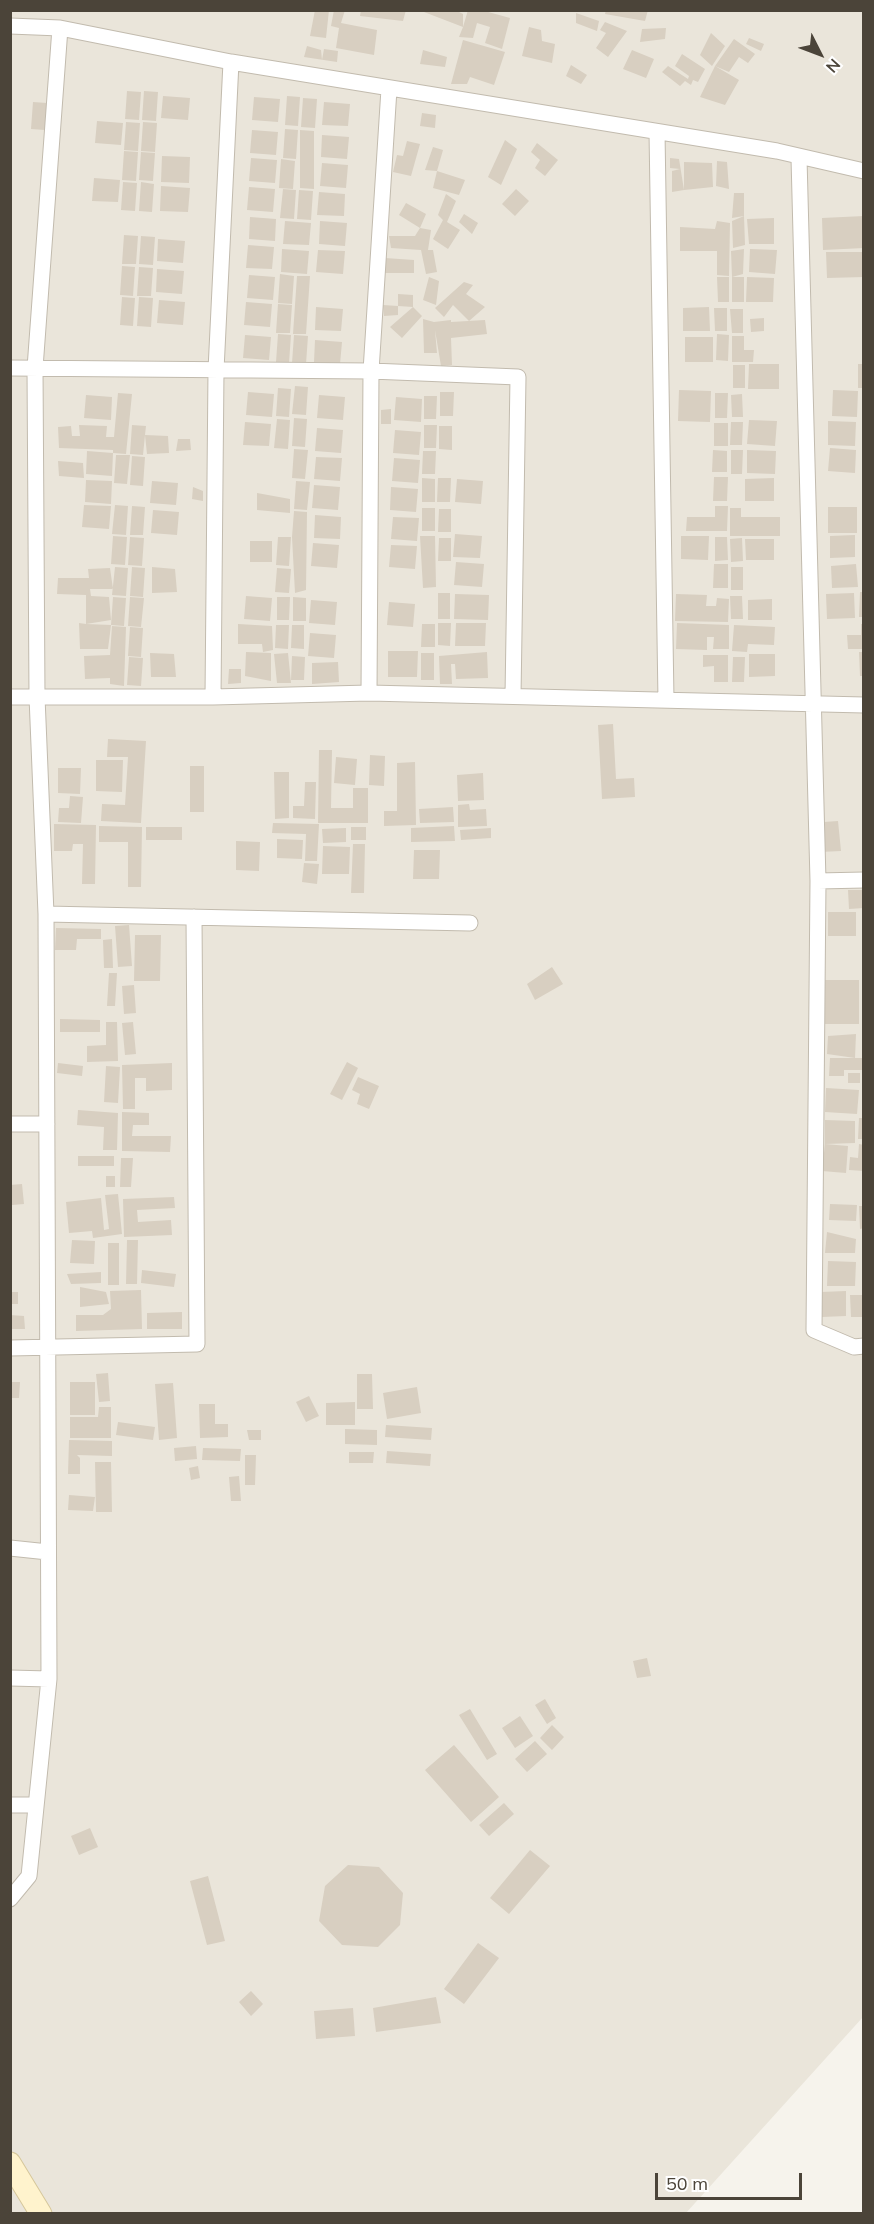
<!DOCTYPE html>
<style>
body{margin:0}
#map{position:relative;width:874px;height:2224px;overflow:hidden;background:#f6f3ec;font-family:Mulish,sans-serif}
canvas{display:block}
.frame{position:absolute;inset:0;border:12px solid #4b4439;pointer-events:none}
.north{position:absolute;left:790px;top:24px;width:60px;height:60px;-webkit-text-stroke:4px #fff;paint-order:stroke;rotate:132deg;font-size:16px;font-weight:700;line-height:24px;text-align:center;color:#4b4439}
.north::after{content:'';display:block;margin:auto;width:21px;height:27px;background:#4b4439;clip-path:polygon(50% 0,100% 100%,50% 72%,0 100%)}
.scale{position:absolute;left:655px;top:2173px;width:147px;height:27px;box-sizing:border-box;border:3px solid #4b4439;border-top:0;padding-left:8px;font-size:18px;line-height:21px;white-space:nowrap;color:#4b4439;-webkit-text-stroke:4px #fff;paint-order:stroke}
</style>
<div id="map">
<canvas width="874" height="2224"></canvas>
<div class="frame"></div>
<div class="north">N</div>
<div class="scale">50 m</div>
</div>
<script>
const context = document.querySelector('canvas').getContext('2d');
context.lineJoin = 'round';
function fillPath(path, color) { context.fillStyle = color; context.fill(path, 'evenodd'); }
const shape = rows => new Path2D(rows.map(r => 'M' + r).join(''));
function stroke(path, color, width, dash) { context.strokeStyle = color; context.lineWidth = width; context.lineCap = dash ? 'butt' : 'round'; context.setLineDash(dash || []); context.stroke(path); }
fillPath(shape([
 [11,11,863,11,863,2017,686,2213,11,2214]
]), '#eae5da');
fillPath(shape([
 [315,10,329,10,326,38,310,36],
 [334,10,345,10,341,23,377,30,374,55,336,48,339,28,331,26],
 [361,10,406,10,403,21,360,16],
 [425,10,455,10,463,14,463,27,468,10,481,10,510,18,502,49,485,43,490,27,477,23,473,38,459,37,463,27,424,12],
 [606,10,648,10,645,21,605,14],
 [576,13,599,21,597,31,576,23],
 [605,22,627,31,608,57,596,48,606,33,600,30],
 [529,27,541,30,542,41,555,44,552,63,522,56],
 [666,28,665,39,640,42,642,29],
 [711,33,725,46,712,66,700,55],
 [749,38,764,44,761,51,746,44],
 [734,39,755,54,748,63,739,57,729,72,715,66],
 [463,40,505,52,494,85,470,77,467,84,451,84],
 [307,46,321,50,322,60,324,49,338,51,337,62,304,57],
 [423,50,447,57,445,67,420,64],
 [632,50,654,59,646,78,623,69],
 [682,54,705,69,698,82,693,80,691,85,685,81,680,86,662,72,668,66,688,79,689,76,675,66],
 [571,65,587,75,581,84,566,76],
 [715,66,739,80,725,105,700,97],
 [127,91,141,92,139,120,125,119],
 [144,91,158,92,156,121,142,120],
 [163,96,190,98,188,120,161,118],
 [287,96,300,97,298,126,285,125],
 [254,97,280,99,278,122,252,120],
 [303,98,317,99,315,128,301,127],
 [33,102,47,103,45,130,31,129],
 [324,102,350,104,348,126,322,125],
 [422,113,436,115,435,128,420,126],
 [97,121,123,123,121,145,95,143],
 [126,122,140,123,138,151,124,150],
 [143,122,157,123,155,152,141,151],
 [285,129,298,130,296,159,283,158],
 [252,130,278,132,276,155,250,153],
 [300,130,314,131,314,189,300,188],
 [322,135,349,137,347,159,321,157],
 [505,140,517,149,501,185,488,177],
 [407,141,420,144,411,176,393,172,397,155,403,156],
 [537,143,558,160,545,176,535,168,540,160,531,152],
 [433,147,443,150,437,171,465,180,459,195,433,188,437,171,425,170],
 [124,151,138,152,136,181,122,180],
 [141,152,155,153,153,181,139,180],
 [162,156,190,157,189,183,161,182],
 [251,158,277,160,275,183,249,181],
 [670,158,679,159,684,190,672,192,672,171,680,169,670,168],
 [281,159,295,161,293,189,279,188],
 [717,161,727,162,729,189,716,186],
 [684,162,712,163,713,187,684,190],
 [322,163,348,165,346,188,320,186],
 [94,178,120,180,118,202,92,201],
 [123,182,137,183,135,211,121,210],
 [141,182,154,184,152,212,139,211],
 [161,186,190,188,188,212,160,211],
 [249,187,275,189,273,212,247,210],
 [283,189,296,190,294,219,280,218],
 [516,189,529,201,515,216,502,204],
 [299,190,313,191,311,220,297,219],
 [319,192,345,194,344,216,317,215],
 [734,193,744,193,744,216,732,218],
 [446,194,456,201,447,222,460,230,448,249,433,239,443,220,438,215],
 [406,203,426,214,420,228,399,215],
 [464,214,478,223,472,234,459,222],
 [744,216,745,245,733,248,732,221],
 [864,216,864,248,823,250,822,218],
 [250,217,276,219,275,241,249,239],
 [774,218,774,244,749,244,747,219],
 [285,221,311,223,309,245,283,244],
 [320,221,347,223,345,246,319,244],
 [717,221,730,223,729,276,717,275,717,251,680,251,680,227,715,229],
 [420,228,431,230,428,250,433,250,437,272,426,274,421,250,391,248,389,236,415,236],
 [124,235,138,236,136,264,122,264],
 [141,236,155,237,153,265,139,264],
 [158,239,185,241,183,263,157,261],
 [248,245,274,247,272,269,246,268],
 [282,249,309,251,307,274,281,272],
 [744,249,743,274,732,277,731,251],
 [750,249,777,250,775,274,749,272],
 [318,250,345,251,343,274,316,272],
 [826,252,864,252,864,277,827,278],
 [385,258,414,260,414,273,385,273],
 [122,266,135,267,133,296,120,295],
 [139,267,153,268,151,296,137,296],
 [157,269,184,271,182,294,156,292],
 [280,274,294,276,292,304,278,303],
 [249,275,275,277,273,300,247,298],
 [297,276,310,276,306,334,293,334],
 [429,277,439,281,436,305,423,300],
 [717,277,729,277,729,302,718,302],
 [732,277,744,277,744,302,732,302],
 [747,277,774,278,773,302,746,302],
 [464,282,473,285,466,294,485,307,469,321,453,305,444,317,435,308],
 [398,294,413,295,413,307,422,316,402,338,390,327,413,307,398,306,398,315,384,316,383,305,398,306],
 [122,297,135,298,133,326,120,325],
 [139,297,153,298,151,327,137,326],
 [159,300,185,302,183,325,157,323],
 [246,302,272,304,270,327,244,325],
 [278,304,292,305,290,333,276,333],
 [316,307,343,309,341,331,315,330],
 [709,307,710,331,683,331,683,308],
 [714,308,727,308,727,331,715,331],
 [730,309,743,309,743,333,732,333],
 [764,318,764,331,751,332,750,319],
 [423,319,434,322,451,320,451,322,485,320,487,334,451,338,452,365,441,366,435,330,437,353,424,353],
 [278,334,291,335,289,363,276,362],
 [717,334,729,335,728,361,716,360],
 [245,335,271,337,269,360,243,358],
 [294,335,308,336,306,364,292,363],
 [732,336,744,336,744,350,754,350,753,362,732,362],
 [685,337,713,337,713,362,685,362],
 [315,340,342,342,340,364,314,362],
 [749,364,779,364,779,389,748,389],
 [858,364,864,364,864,388,858,388],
 [733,365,745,365,745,388,733,388],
 [295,386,308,387,306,415,292,414],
 [278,388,291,389,289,417,276,416],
 [679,390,711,391,710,422,678,421],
 [833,390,858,391,857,417,832,416],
 [248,392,274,394,272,417,246,415],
 [440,392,454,392,453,416,440,416],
 [118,393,132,394,126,454,113,453,113,450,59,448,58,427,71,426,72,436,80,436,79,425,107,426,106,437,114,437],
 [715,393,728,393,727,418,715,418],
 [742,394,743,417,732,417,731,395],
 [86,395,112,397,111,420,84,418],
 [319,395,345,397,343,420,317,418],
 [424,396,437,396,436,419,424,419],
 [396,397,422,399,421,422,394,420],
 [391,409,391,424,381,424,381,410],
 [294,418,307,419,305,447,292,446],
 [277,419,290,420,288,449,274,448],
 [749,420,777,421,775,446,747,444],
 [828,421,856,422,855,446,828,445],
 [245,422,271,424,269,446,243,445],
 [731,422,743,422,742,445,730,445],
 [714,423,728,423,728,446,714,446],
 [132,425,146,426,145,435,168,436,169,453,147,454,145,435,143,455,130,454],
 [424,425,437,425,436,448,424,448],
 [439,426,452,426,452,450,439,449],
 [317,428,343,430,341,453,315,451],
 [395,430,421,432,419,455,393,453],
 [178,439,190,439,191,450,176,451],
 [830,448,856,450,855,473,828,471],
 [294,449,308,450,305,479,292,478],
 [713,450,727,451,727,472,712,472],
 [731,450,743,450,742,474,731,474],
 [747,450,776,451,775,474,747,473],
 [87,451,113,453,112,476,86,474],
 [423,451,436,451,435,474,422,474],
 [116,455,130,455,127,484,114,483],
 [132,456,145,457,143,486,130,485],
 [316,457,342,458,340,481,314,479],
 [394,458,420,460,418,483,392,481],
 [58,461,83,463,84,478,59,476],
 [714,477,728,477,727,501,713,501],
 [422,478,435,479,435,502,422,502],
 [438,478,451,478,450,502,437,502],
 [774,478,774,501,745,501,745,479],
 [457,479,483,481,481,504,455,502],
 [86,480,112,481,111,504,85,502],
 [152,481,178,483,176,505,150,503],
 [296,481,310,482,307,510,294,509],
 [314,485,340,487,338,510,312,508],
 [193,487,203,491,203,501,192,499],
 [391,487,418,489,416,512,390,510],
 [257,493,290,499,290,513,257,510],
 [84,505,111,506,109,529,82,527],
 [115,505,128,506,126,535,112,534],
 [132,506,145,507,143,535,130,535],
 [715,506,728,506,727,531,686,531,687,517,715,517],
 [828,507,857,507,857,533,828,533],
 [422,508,435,508,435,531,422,531],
 [730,508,741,508,741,517,780,517,780,536,730,536],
 [439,509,451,509,451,532,438,532],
 [153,510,179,512,177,535,151,533],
 [294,511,307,512,306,590,295,593,292,537],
 [315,515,341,517,340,539,314,538],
 [393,517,419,518,417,541,391,539],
 [455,534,482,536,480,558,453,557],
 [855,535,855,557,830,558,830,536],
 [113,536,127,537,125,565,111,564],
 [420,536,435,536,436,587,423,588],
 [681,536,709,536,708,560,681,559],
 [130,537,144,538,142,566,128,565],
 [278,537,291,537,289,566,276,565],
 [715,537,727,537,728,560,715,561],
 [439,538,451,538,451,561,438,561],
 [742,538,743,561,731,562,730,539],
 [745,539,774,539,774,560,746,560],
 [250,541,272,541,272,562,250,562],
 [313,543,339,545,337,568,311,566],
 [391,545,417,546,415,569,389,567],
 [456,562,484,564,482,587,454,585],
 [714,564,728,564,728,588,713,588],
 [856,564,858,587,832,588,831,566],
 [115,567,128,568,126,596,112,595],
 [132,567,145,568,143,597,130,596],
 [152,567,175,569,177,592,152,593],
 [731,567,743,567,743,590,731,590],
 [110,568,113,589,90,589,91,596,109,597,111,620,86,624,111,625,113,597,126,598,124,626,111,625,108,649,80,649,79,623,86,624,86,595,57,594,58,578,89,578,88,569],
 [277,568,291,569,289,593,275,592],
 [860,592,864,592,864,617,859,617],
 [438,593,450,593,450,619,438,619],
 [854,593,855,618,827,619,826,594],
 [455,594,489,595,488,620,454,619],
 [676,594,707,595,706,606,716,606,717,598,729,599,728,622,675,621],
 [246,596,272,598,270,621,244,619],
 [730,596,742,596,743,619,731,619],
 [130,597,144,598,141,627,128,626],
 [277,597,290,597,289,620,277,620],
 [293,597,306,598,306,621,293,621],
 [772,599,772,620,748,620,748,600],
 [311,600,337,602,335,625,309,623],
 [389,602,415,604,413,627,387,625],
 [438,623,451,623,450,646,438,645],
 [456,623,486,623,485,646,455,646],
 [677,623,729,625,729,649,713,649,714,637,707,637,707,650,676,649],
 [238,624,272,626,273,650,263,652,262,644,238,644],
 [422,624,435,624,435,647,421,647],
 [861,624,864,624,864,649,848,649,847,635,861,635],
 [276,625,289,625,288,649,275,648],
 [292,625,304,625,304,649,291,648],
 [734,625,775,627,774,645,748,644,747,652,732,651],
 [112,626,126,627,124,686,110,684,110,678,85,679,84,656,110,655],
 [130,627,143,628,141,657,128,656],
 [310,633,336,635,334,658,308,656],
 [388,651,418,651,417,677,388,677],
 [246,652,271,653,271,681,245,676],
 [487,652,488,678,456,679,455,664,451,664,452,684,440,684,439,656],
 [859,652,864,652,864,676,860,676],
 [150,653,174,654,176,677,151,677],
 [288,653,291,683,277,683,274,654],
 [421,653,434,653,434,680,421,680],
 [749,654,775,654,775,676,749,677],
 [703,655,728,655,728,682,714,682,714,666,703,667],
 [292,656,305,657,304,680,291,680],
 [129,657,143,658,141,686,127,685],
 [733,657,745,657,744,682,732,682],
 [338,662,339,682,312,684,312,663],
 [229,669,241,669,241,683,228,684],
 [613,724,616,779,634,778,635,797,602,799,598,725],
 [108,739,146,741,141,823,101,821,102,804,125,805,128,757,107,757],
 [319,750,332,750,331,808,353,808,353,788,368,788,368,823,318,823],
 [370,755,385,756,384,786,369,785],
 [336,757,357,759,355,785,334,783],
 [96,760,123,760,122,792,96,791],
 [415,762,416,825,384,826,384,811,397,811,397,763],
 [190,766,204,766,204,812,190,812],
 [58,768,81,768,80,794,58,793],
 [274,772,289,772,289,818,275,819],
 [483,773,484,800,458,801,457,775],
 [305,782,316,782,315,819,293,818,293,806,304,806],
 [70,796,83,797,81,823,58,822,59,808,69,808],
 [469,804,470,810,486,809,487,826,458,827,458,805],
 [453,807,454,822,420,823,419,809],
 [838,821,841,851,820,852,824,822],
 [273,823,319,824,317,861,305,861,306,834,272,833],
 [54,824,96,825,95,884,82,884,83,844,73,844,72,851,54,851],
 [99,826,142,827,141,887,128,887,128,842,99,842],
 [454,826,455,841,411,842,411,828],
 [146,827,182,827,182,840,146,840],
 [351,827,366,827,366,840,351,840],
 [346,828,346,842,323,843,322,829],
 [491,828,491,838,461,840,460,830],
 [277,839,303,840,302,859,277,858],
 [236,841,260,842,259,871,236,870],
 [353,844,365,844,364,893,351,893],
 [323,846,350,847,349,874,322,874],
 [414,850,440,850,439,879,413,879],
 [304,863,319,864,317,884,302,882],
 [848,890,864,890,864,908,849,909],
 [828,912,856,912,856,936,828,936],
 [129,925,132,966,118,967,115,926],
 [56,928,101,929,101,939,77,939,76,950,55,950],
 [135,935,161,935,160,981,134,981],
 [112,939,113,968,104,968,103,940],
 [552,967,563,984,535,1000,527,984],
 [109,973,117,973,115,1006,107,1006],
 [825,980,859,980,859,1024,825,1024],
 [134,985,136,1013,124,1014,122,986],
 [60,1019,100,1020,100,1032,60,1032],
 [106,1022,117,1022,118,1061,87,1062,87,1046,106,1045],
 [133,1022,136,1054,125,1055,122,1023],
 [856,1034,855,1058,827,1054,828,1036],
 [830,1058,864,1058,864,1070,844,1070,844,1076,829,1076],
 [347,1062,358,1068,342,1100,330,1094],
 [58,1063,83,1066,82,1076,57,1073],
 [172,1063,172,1090,146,1091,146,1078,135,1078,135,1109,123,1109,122,1065],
 [106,1066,120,1067,118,1103,104,1102],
 [848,1073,860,1073,860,1083,848,1083],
 [358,1077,379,1086,369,1109,357,1104,360,1094,352,1090],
 [826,1088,859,1090,857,1114,825,1112],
 [78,1110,118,1113,117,1150,103,1150,104,1127,77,1125],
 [122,1112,149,1113,149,1125,133,1125,132,1136,171,1136,170,1152,122,1151],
 [859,1118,864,1118,864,1139,858,1139],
 [825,1120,855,1121,855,1143,825,1144],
 [825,1144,848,1146,846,1173,822,1171],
 [859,1144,864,1145,864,1171,849,1170,850,1157,858,1158],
 [78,1156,114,1156,114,1166,78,1166],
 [121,1158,133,1158,131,1187,120,1187],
 [106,1176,115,1176,115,1187,106,1187],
 [22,1184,24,1204,12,1205,10,1185],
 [118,1194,122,1234,93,1238,92,1231,69,1233,66,1202,101,1198,104,1230,109,1229,105,1195],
 [174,1197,175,1208,137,1210,138,1222,171,1220,172,1235,124,1237,123,1199],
 [830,1204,857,1205,856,1221,829,1220],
 [859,1206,864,1206,864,1228,860,1229],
 [827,1232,856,1239,855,1253,825,1253],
 [72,1240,95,1241,94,1264,70,1263],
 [127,1240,138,1240,137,1284,126,1284],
 [108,1243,119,1243,119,1285,108,1285],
 [828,1261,856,1262,855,1286,827,1286],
 [142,1270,176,1274,174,1287,141,1283],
 [101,1272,101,1283,71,1284,67,1274],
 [80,1287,106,1292,109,1304,80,1307],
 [141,1290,142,1329,76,1331,76,1315,103,1315,111,1309,110,1291],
 [846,1291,846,1316,822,1317,821,1292],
 [10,1292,18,1292,18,1304,10,1304],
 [850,1295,864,1295,864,1317,851,1317],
 [182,1312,182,1329,147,1329,147,1313],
 [10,1315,24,1316,25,1329,10,1329],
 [108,1373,110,1401,99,1402,96,1374],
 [357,1374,372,1374,373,1409,357,1409],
 [10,1382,20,1382,19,1398,10,1398],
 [70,1382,95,1382,95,1415,70,1415],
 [173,1383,177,1438,159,1440,155,1384],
 [417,1387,421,1413,387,1419,383,1393],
 [309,1396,319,1416,306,1422,296,1402],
 [355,1402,355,1425,326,1425,326,1403],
 [199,1404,215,1404,215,1424,228,1424,228,1437,200,1438],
 [99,1407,111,1407,111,1438,70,1438,70,1417,98,1417],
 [118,1422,155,1427,153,1440,116,1435],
 [386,1425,432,1428,431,1440,385,1437],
 [345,1429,377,1430,377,1445,345,1444],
 [247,1430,261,1430,261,1440,249,1440],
 [69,1440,112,1441,112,1456,77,1455,80,1458,80,1474,68,1474],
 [196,1446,197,1459,175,1461,174,1448],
 [203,1448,241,1449,240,1461,202,1460],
 [387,1451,431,1454,430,1466,386,1463],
 [349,1452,374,1452,373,1463,349,1463],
 [245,1455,256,1455,255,1485,245,1485],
 [95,1462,111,1462,112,1512,96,1512],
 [198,1466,200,1478,191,1480,189,1468],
 [239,1476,241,1501,231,1501,229,1477],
 [69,1495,95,1497,93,1511,68,1510],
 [647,1658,651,1676,637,1678,633,1661],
 [545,1699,556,1718,547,1724,535,1705],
 [470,1709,497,1754,487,1760,459,1715],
 [520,1716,533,1736,515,1748,502,1728],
 [552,1725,564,1737,552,1750,540,1738],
 [535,1741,547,1754,527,1772,515,1759],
 [454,1745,499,1797,471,1822,425,1770],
 [504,1803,514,1814,489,1836,479,1825],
 [90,1828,98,1847,79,1855,71,1836],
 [530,1850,550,1866,509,1914,490,1898],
 [348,1865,379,1867,403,1893,400,1925,378,1947,342,1945,319,1921,325,1886],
 [208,1876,225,1941,207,1945,190,1881],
 [478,1943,499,1958,464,2004,444,1989],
 [251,1991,263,2004,251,2016,239,2002],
 [436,1997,441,2023,376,2032,373,2008],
 [353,2008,355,2036,316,2039,314,2011]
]), '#d8cfc1');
const street = shape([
 [10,26,60,28,35,368,37,697,46,914,49,1679,29,1876,10,1899],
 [60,28,231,62,777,151,864,171],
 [657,132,666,700],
 [799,158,818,881,814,1330,854,1347,864,1346],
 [10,368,371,371,518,377,513,696],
 [369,693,371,371,389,89],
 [10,697,213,697,369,693,864,705],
 [213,697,216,370,231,62],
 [818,881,864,880],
 [46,914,470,923],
 [10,1124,47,1124],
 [10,1348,197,1344,194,917],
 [10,1548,48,1552],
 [10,1678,49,1679],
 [10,1805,36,1805]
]);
const secondary = shape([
 [10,2163,41,2214]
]);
stroke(street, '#c2bbae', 17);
stroke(secondary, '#d6c79b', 23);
stroke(street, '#fff', 15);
stroke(secondary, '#fff3cd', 21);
</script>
